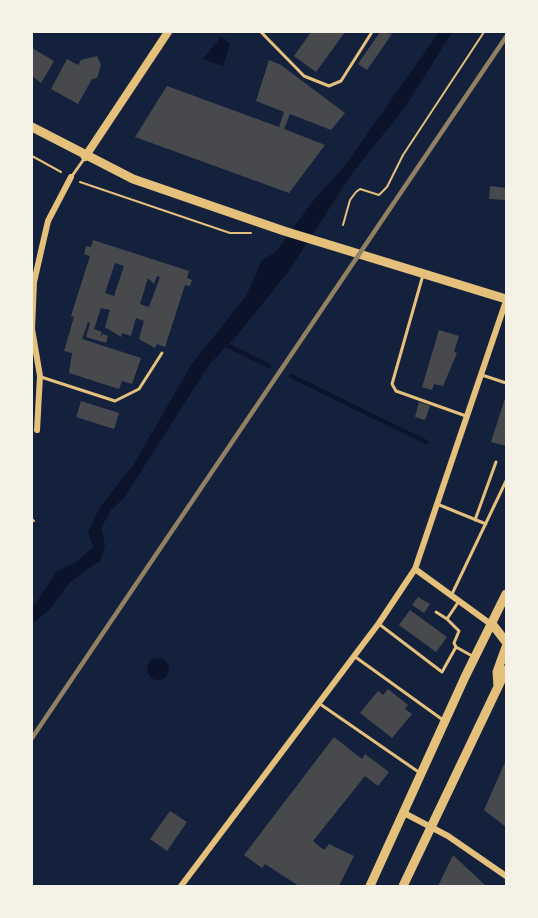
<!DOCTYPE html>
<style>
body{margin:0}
#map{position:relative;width:538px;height:918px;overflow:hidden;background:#14213d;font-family:Roboto,sans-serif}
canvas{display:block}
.frame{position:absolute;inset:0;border:33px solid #f6f1e7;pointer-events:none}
</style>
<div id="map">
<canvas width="538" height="918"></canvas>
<div class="frame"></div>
</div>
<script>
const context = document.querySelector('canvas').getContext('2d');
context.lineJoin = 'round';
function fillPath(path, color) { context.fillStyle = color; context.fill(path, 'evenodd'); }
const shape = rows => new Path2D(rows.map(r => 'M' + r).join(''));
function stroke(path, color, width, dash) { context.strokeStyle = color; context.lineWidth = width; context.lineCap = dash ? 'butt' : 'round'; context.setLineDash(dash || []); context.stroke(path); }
fillPath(shape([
 [439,32,452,32,406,106,353,172,289,271,238,334,209,365,124,498,111,510,101,528,105,545,100,561,70,582,49,610,32,624,32,606,37,602,56,572,76,562,93,547,88,532,100,507,134,464,191,365,246,296,261,262,277,250,313,201,343,168],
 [221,37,230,44,223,66,203,59],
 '147 669a11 11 0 1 1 22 0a11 11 0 1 1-22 0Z'
]), '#0b132b');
stroke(shape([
 [223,343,269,366],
 [291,376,426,442]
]), '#0b132b', 4.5);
fillPath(shape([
 [311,32,345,32,316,72,294,56],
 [380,32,392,34,367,70,358,64],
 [32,48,54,61,41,83,32,76],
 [97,56,101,65,97,78,92,79,78,104,51,89,67,59,78,65,81,60],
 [269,60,281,65,345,113,331,130,290,114,284,129,325,145,289,193,135,137,167,86,279,127,284,112,256,101],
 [490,186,506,188,506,200,489,199],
 [93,240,189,271,187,278,192,280,190,286,185,285,165,347,157,344,155,348,139,339,144,321,136,318,131,336,122,333,121,337,105,327,110,310,101,308,94,329,102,332,100,337,103,334,108,336,106,343,86,337,90,323,88,322,82,339,141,358,132,384,122,381,119,389,69,373,72,353,64,351,74,317,71,316,90,256,84,254,86,246,91,247],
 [115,263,124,266,114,296,105,293],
 [157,276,160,277,149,307,140,304,148,278,154,284],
 [439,330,459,336,454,352,457,353,443,386,434,384,432,390,422,387],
 [506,395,506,446,491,442],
 [81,401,119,413,114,429,76,417],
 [419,402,430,406,425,420,415,417],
 [418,597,430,604,424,613,412,605],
 [410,610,447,637,436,652,399,625],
 [388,689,408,705,405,709,412,714,392,738,360,713,378,691,383,695],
 [334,737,362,759,365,754,389,772,378,786,365,776,313,841,324,850,329,844,354,856,339,886,299,886,265,864,262,868,244,855],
 [506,760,506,827,484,810],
 [170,811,187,822,167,851,150,839],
 [453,855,486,886,438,886]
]), '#48494c');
stroke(shape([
 [32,156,61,172],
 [80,182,230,233,251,233],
 [343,225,350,200,356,192,360,189,379,195,387,187,403,155,484,32],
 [32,519,34,521]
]), '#e5c07b', 2);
stroke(shape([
 [261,32,304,76,329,86,341,81,372,32],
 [72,176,84,159],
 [423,275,392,384,396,391,466,416],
 [482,375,506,383],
 [41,377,115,401,139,389,162,353],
 [437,504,486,524],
 [475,520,496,462],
 [452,594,506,481],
 [436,612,447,619],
 [379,624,442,672,456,647,474,657],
 [456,647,454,643,459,631,447,619,459,601],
 [354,656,443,720],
 [320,704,420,773]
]), '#e5c07b', 3);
stroke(shape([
 [37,430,40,376,32,329,34,282,48,221,71,177],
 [415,569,492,625],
 [404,813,448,836,506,876],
 [181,886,379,623,415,569,506,301]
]), '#e5c07b', 6);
stroke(shape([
 [85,157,168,32]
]), '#e5c07b', 8);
stroke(shape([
 [32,127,133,179,284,231,506,299],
 [493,625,506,642],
 [498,686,497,672,506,647],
 [370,886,465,677,506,594],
 [403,886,506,670]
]), '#e5c07b', 9);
stroke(shape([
 [32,738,506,37]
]), '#918062', 4.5);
</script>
